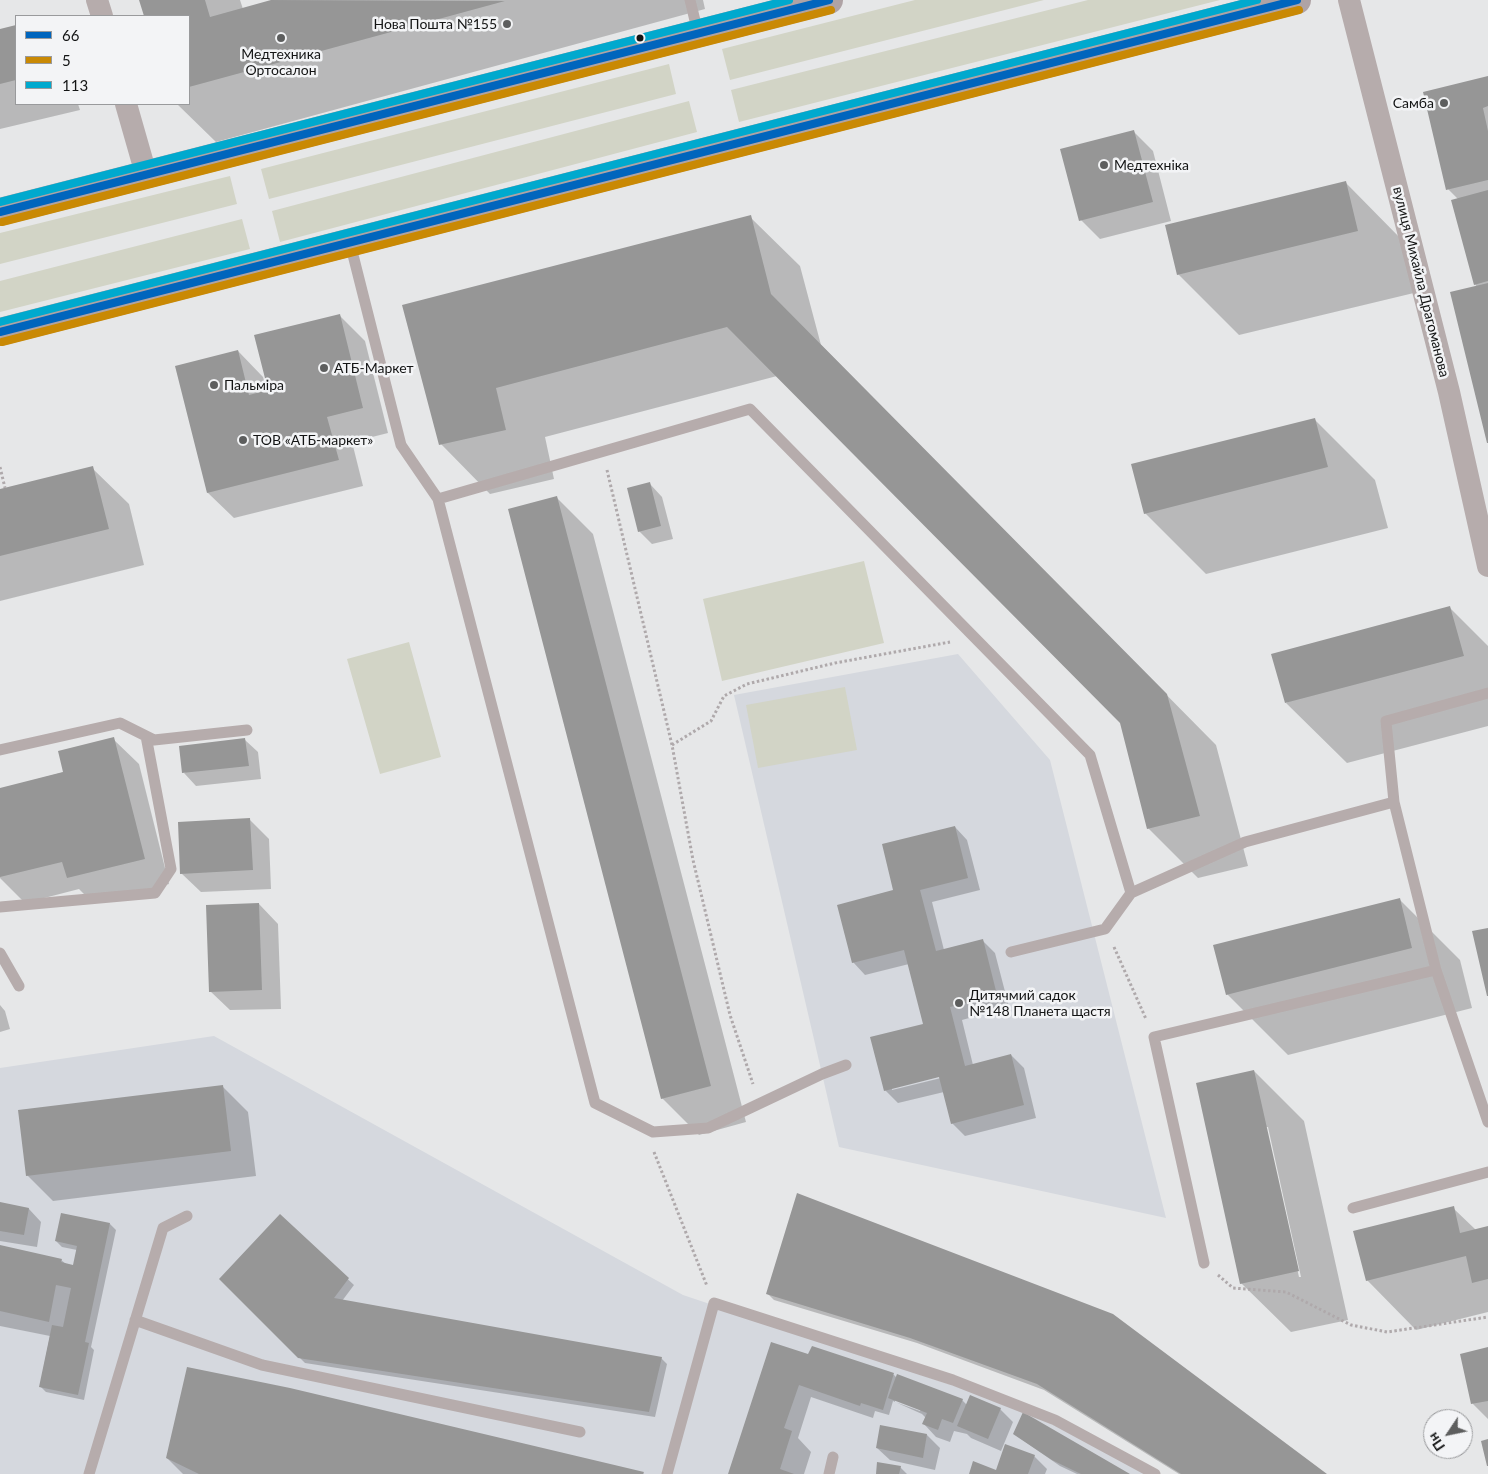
<!DOCTYPE html>
<meta charset="utf-8">
<style>
body{margin:0}
#map{position:relative;width:1488px;height:1474px;overflow:hidden;background:#e6e7e8;font-family:Lato,sans-serif}
canvas{display:block}
.legend{position:absolute;left:15px;top:15px;width:175px;height:90px;box-sizing:border-box;background:#f3f4f6;border:1px solid #999a9c;margin:0;padding:6px 9px;list-style:none;font-size:15px;color:#131414}
.legend li{display:flex;align-items:center;gap:10px;height:25px}
.legend b{width:25px;border:1px solid #999a9c}
.north{position:absolute;left:1423px;top:1409px;width:50px;height:50px;box-sizing:border-box;background:#f3f4f6;border:1px solid #999a9c;border-radius:50%;rotate:236deg;font-size:14px;font-weight:700;line-height:20px;text-align:center;color:#131414}
.north::after{content:'';display:block;margin:auto;width:18px;height:22px;background:#5d5e5e;clip-path:polygon(50% 0,100% 100%,50% 72%,0 100%)}
</style>
<div id="map">
<canvas width="1488" height="1474"></canvas>
<ul class="legend">
<li><b style="height:6px;background:#0065bd"></b>66</li>
<li><b style="height:6px;background:#c98904"></b>5</li>
<li><b style="height:6px;background:#00a9ce"></b>113</li>
</ul>
<div class="north">Пн</div>
</div>
<script>
const context = document.querySelector('canvas').getContext('2d');
context.lineJoin = 'round';
function fillPath(path, color) { context.fillStyle = color; context.fill(path, 'evenodd'); }
const shape = rows => new Path2D(rows.map(r => 'M' + r).join(''));
function stroke(path, color, width, dash) { context.strokeStyle = color; context.lineWidth = width; context.lineCap = dash ? 'butt' : 'round'; context.setLineDash(dash || []); context.stroke(path); }
function label(font, color, halo, rows, align = 'center') {
  context.font = font + ' Lato,sans-serif'; context.lineWidth = 5; context.setLineDash([]); context.textBaseline = 'middle'; context.strokeStyle = halo; context.fillStyle = color; for (const [text, x, y, turn = 0] of rows) {
    context.save(); context.translate(x, y); context.rotate((+turn || 0) * Math.PI / 180); context.textAlign = isNaN(turn) ? turn : align; if (halo) context.strokeText(text, 0, 0); context.fillText(text, 0, 0); context.restore();
  }
}
fillPath(shape([
 [958,654,1050,760,1166,1218,839,1147,734,695],
 [214,1036,683,1295,1014,1406,1155,1474,0,1474,0,1068]
]), '#d5d8de');
fillPath(shape([
 [915,0,1044,0,730,80,722,49],
 [1088,0,1220,0,739,122,731,90],
 [669,64,676,94,269,199,261,169],
 [689,101,697,132,280,242,272,211],
 [230,176,237,204,0,264,0,233],
 [242,219,250,249,0,312,0,281],
 [864,561,884,643,722,681,703,599],
 [409,642,441,757,380,774,347,659],
 [845,687,857,750,758,768,746,705]
]), '#d2d4c6');
fillPath(shape([
 [141,0,240,0,243,9,276,0,703,0,705,9,216,142,177,104,189,104,189,16,145,16],
 [16,26,16,104,78,104,80,110,0,129,0,30],
 [1488,78,1488,440,1477,287,1475,284,1458,199,1448,189],
 [1134,132,1153,151,1171,221,1100,239,1081,220],
 [1346,183,1406,244,1418,292,1239,335,1178,274],
 [750,217,800,266,821,345,1216,745,1248,866,1198,878,1148,828,1121,722,777,376,545,437,554,479,490,494,441,444,403,306],
 [339,315,365,341,388,433,352,442,363,486,234,518,208,493,177,367,238,351,263,377,267,392],
 [1314,419,1375,480,1388,528,1206,574,1145,513],
 [92,468,129,504,144,565,0,601,0,491],
 [650,484,662,497,673,539,652,544,639,531],
 [557,498,593,534,746,1122,699,1135,662,1098],
 [1450,608,1488,646,1488,726,1347,763,1286,703],
 [113,739,139,764,169,884,93,903,79,889,25,903,0,878,0,789,64,772],
 [245,740,258,752,261,779,196,786,184,773],
 [250,820,269,839,271,889,201,892,181,873],
 [955,827,967,840,980,890,932,902,944,950,982,940,995,953,1009,1007,962,1020,973,1065,1011,1055,1024,1068,1036,1118,965,1136,952,1123,944,1092,898,1103,885,1090,924,1025,909,964,865,975,853,962,895,891],
 [945,1075,945,1077,892,1090,892,1088],
 [1399,899,1460,960,1472,1008,1288,1055,1227,994],
 [259,904,278,924,281,1009,230,1010,210,991],
 [0,1005,5,1011,10,1029,0,1032],
 [1254,1071,1304,1121,1348,1320,1291,1332,1241,1283],
 [1266,1127,1268,1127,1301,1277,1299,1277],
 [223,1087,248,1112,256,1176,53,1201,27,1175],
 [0,1204,29,1209,41,1222,37,1247,0,1241],
 [1453,1208,1476,1230,1488,1227,1488,1312,1416,1330,1367,1280],
 [280,1216,354,1285,342,1301,661,1358,667,1364,655,1417,305,1363,221,1279],
 [110,1224,116,1230,91,1347,94,1350,84,1400,46,1392,40,1386,50,1336,0,1326,0,1247,61,1260,66,1264,74,1266,77,1250,62,1247,56,1241],
 [768,1294,1113,1315,1325,1474,1179,1474,1044,1390,917,1343,774,1300],
 [1488,1348,1488,1419,1473,1404,1461,1355],
 [809,1356,873,1368,894,1375,897,1378,962,1400,967,1405,1000,1409,1013,1422,1001,1451,971,1438,967,1434,954,1431,950,1442,936,1437,924,1424,926,1418,922,1414,893,1401,889,1415,875,1411,873,1418,811,1397,798,1438,811,1452,804,1474,729,1474],
 [895,1399,921,1409,920,1411,895,1402],
 [881,1426,927,1435,940,1448,935,1470,890,1460,877,1448],
 [1014,1434,1127,1474,1077,1474,1060,1466],
 [1034,1456,1047,1469,1045,1474,970,1474,995,1471],
 [167,1458,643,1473,644,1474,183,1474],
 [900,1467,907,1474,877,1474]
]), '#0003');
fillPath(shape([
 [139,0,205,0,210,17,271,0,505,1,189,87,189,16,144,16],
 [16,25,16,80,0,84,0,29],
 [1488,76,1488,106,1483,108,1488,131,1488,180,1446,190,1423,92],
 [1134,130,1153,202,1079,221,1060,149],
 [1346,181,1358,231,1177,275,1165,225],
 [1488,190,1488,281,1474,285,1451,200],
 [751,215,771,294,1167,694,1200,816,1147,829,1120,723,727,327,496,388,506,430,439,445,402,305],
 [1488,283,1488,443,1487,443,1450,292],
 [340,314,363,408,327,417,339,460,207,493,175,366,238,350,249,395,268,390,254,335],
 [1315,418,1328,467,1144,514,1131,464],
 [93,466,109,529,0,556,0,489],
 [650,482,661,526,638,532,627,488],
 [557,496,711,1086,661,1099,508,509],
 [1450,606,1464,656,1285,703,1271,654],
 [114,737,145,859,67,878,62,862,0,877,0,788,63,772,58,751],
 [245,738,249,766,182,773,179,746],
 [250,818,253,870,180,874,178,822],
 [955,826,968,878,920,890,936,951,983,939,997,995,950,1007,965,1066,1011,1054,1024,1105,951,1124,939,1077,884,1091,870,1037,923,1024,904,950,852,963,837,905,893,890,882,844],
 [1400,898,1412,948,1226,995,1213,945],
 [259,903,262,990,209,992,206,905],
 [1488,928,1488,996,1487,996,1472,931],
 [1254,1070,1299,1271,1240,1284,1196,1083],
 [223,1085,231,1151,26,1176,18,1110],
 [797,1193,1113,1314,1327,1474,1181,1474,1037,1384,910,1338,766,1294],
 [0,1202,29,1208,24,1235,0,1231],
 [1454,1206,1460,1233,1488,1226,1488,1279,1472,1283,1466,1256,1366,1281,1353,1231],
 [61,1213,110,1223,85,1342,89,1343,78,1395,39,1387,52,1325,63,1327,71,1288,56,1285,49,1322,0,1311,0,1245,62,1259,61,1262,73,1265,77,1246,55,1241],
 [280,1214,349,1278,334,1298,662,1357,649,1412,298,1358,219,1279],
 [771,1342,808,1354,812,1346,894,1373,883,1410,861,1403,860,1406,799,1385,784,1428,792,1431,780,1469,794,1474,728,1474],
 [1488,1347,1488,1401,1471,1404,1460,1354],
 [187,1367,290,1388,644,1472,643,1474,199,1474,166,1458],
 [897,1374,963,1399,953,1423,942,1419,938,1430,922,1424,927,1413,888,1398],
 [970,1395,1001,1408,988,1439,957,1426],
 [1023,1412,1130,1474,1081,1474,1052,1460,1013,1434],
 [880,1425,927,1434,923,1458,876,1448],
 [1488,1439,1488,1466,1487,1466,1481,1441],
 [1005,1444,1035,1455,1028,1474,969,1474,973,1461,996,1470],
 [877,1462,901,1466,899,1474,876,1474]
]), '#969696');
stroke(shape([
 [0,467,5,488],
 [607,470,672,745,693,860,730,1015,753,1084],
 [672,745,711,721,724,696,747,684,835,663,950,642],
 [1114,947,1146,1019],
 [654,1152,707,1286],
 [1218,1275,1233,1288,1286,1292,1351,1325,1387,1332,1488,1317]
]), '#afa9ab', 3, [2.5, 2.5]);
stroke(shape([
 [690,0,698,33],
 [350,243,401,445,438,499,595,1103,653,1132,708,1128,822,1074,846,1065],
 [438,499,750,409,1090,755,1131,893,1245,842,1394,802,1386,721,1488,693],
 [0,750,120,723,154,740,247,730],
 [1394,802,1436,970,1488,1122],
 [0,907,155,893,171,869,146,736],
 [1011,952,1105,929,1131,893],
 [0,953,19,986],
 [1353,1208,1488,1172],
 [1204,1263,1154,1037,1436,970],
 [135,1320,262,1365,580,1432],
 [89,1474,163,1228,187,1216],
 [667,1474,714,1303,953,1380,1055,1420,1155,1474],
 [829,1474,833,1457]
]), '#b6acac', 11);
stroke(shape([
 [97,0,102,16],
 [1349,0,1449,392,1488,566],
 [126,104,146,174]
]), '#b6acac', 22);
stroke(shape([
 [0,212,829,0],
 [0,332,1297,0]
]), '#afa3a5', 28);
stroke(shape([
 [0,212,829,0],
 [0,332,1297,0]
]), '#0065bd', 8);
stroke(shape([
 [2,222,831,10],
 [2,342,1299,10]
]), '#c98904', 8);
stroke(shape([
 [0,202,789,0],
 [0,322,1257,0]
]), '#00a9ce', 8);
for (const [x, y, r, color] of [
 [507,24,5,"#5d5e5e"],
 [281,38,5,"#5d5e5e"],
 [640,38,4.5,"#131414"],
 [1444,103,5,"#5d5e5e"],
 [1104,165,5,"#5d5e5e"],
 [324,368,5,"#5d5e5e"],
 [214,385,5,"#5d5e5e"],
 [243,440,5,"#5d5e5e"],
 [959,1003,5,"#5d5e5e"]
]) { const dot = new Path2D(); dot.arc(x, y, r, 0, 2 * Math.PI); context.fillStyle = color; context.fill(dot); stroke(dot, '#f3f4f6', 2); }
label('14px', '#131414', '#f3f4f6', [
 ["Нова Пошта №155",497,24,"right"],
 ["Медтехника",281,54,"center"],
 ["Ортосалон",281,70,"center"],
 ["Самба",1434,103,"right"],
 ["Медтехніка",1114,165],
 ["АТБ-Маркет",334,368],
 ["Пальміра",224,385],
 ["ТОВ «АТБ-маркет»",253,440],
 ["Дитячмий садок",969,995],
 ["№148 Планета щастя",969,1011]
], 'left');
label('14px', '#131414', '#f3f4f6', [
 ["вулиця Михайла Драгоманова",1421,282,76]
]);
</script>
